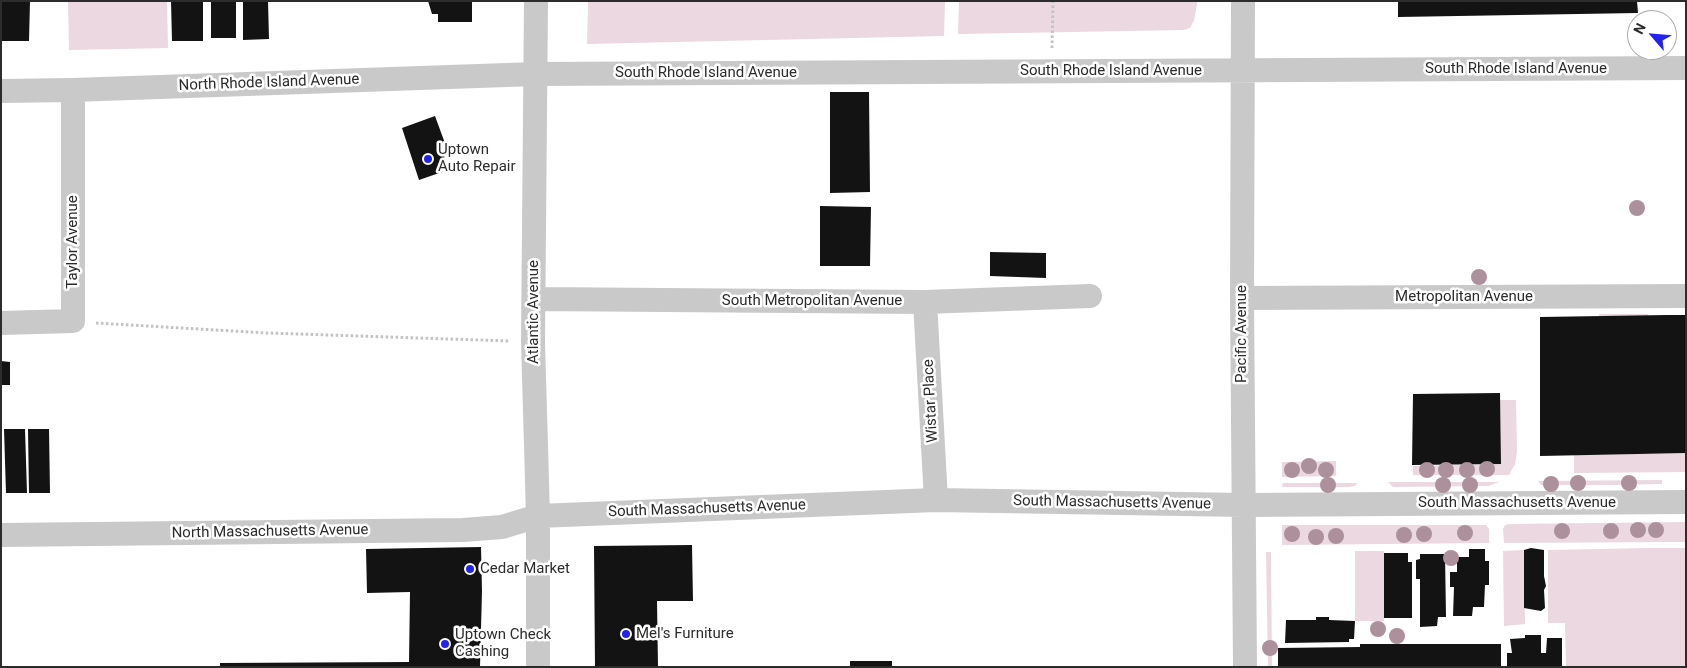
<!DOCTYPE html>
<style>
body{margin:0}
#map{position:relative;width:1687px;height:668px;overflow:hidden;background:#fff;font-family:Roboto,sans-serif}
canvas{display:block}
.frame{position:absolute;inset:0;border:2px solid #2c2c2c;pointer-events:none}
.north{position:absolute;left:1627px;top:10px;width:50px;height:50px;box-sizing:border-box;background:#fff;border:1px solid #ababab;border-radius:50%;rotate:297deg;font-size:14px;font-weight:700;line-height:20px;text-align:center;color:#2c2c2c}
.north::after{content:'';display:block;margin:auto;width:18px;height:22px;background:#2322ef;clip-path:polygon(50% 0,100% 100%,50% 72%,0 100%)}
</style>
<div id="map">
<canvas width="1687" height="668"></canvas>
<div class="frame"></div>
<div class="north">N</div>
</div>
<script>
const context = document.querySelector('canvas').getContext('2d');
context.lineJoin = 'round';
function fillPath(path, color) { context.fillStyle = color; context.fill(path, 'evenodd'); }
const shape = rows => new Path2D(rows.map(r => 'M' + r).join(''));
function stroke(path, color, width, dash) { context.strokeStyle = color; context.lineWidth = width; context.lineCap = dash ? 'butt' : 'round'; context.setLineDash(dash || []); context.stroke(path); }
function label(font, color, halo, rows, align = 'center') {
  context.font = font + ' Roboto,sans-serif'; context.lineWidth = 5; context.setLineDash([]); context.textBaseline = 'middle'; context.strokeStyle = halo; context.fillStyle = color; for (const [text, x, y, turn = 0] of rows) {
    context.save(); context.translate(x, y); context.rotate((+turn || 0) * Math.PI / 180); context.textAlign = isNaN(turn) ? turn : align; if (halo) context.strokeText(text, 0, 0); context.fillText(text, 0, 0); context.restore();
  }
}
fillPath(shape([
 [68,1,167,1,168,48,69,50],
 [588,1,945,1,944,36,587,44],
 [959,1,1197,1,1197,5,1194,20,1190,28,1184,30,958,34],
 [1599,314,1648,314,1648,316,1599,316],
 [1500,400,1516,400,1517,452,1515,464,1509,475,1413,475,1413,466,1501,464],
 [1686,453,1686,472,1574,473,1574,455],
 [1336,461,1336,476,1282,477,1282,462],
 [1662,480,1662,484,1610,485,1541,485,1538,481],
 [1388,482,1499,482,1488,486,1393,487],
 [1283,483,1357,483,1355,486,1348,487,1282,487],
 [1686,522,1686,542,1504,543,1503,529,1505,525,1509,524],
 [1282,525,1486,525,1489,529,1489,543,1282,545],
 [1647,548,1686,548,1686,667,1566,667,1565,623,1548,623,1548,550],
 [1524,550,1525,624,1504,626,1503,551],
 [1355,551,1384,551,1384,621,1355,621],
 [1266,552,1271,552,1272,667,1268,667]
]), '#ebd8e0');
fillPath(shape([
 [1,1,30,1,29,41,1,41],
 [171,1,203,1,203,41,172,41],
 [211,1,236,1,236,38,211,38],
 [243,1,268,1,269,39,243,40],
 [428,1,472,1,472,22,438,22,438,14,432,14],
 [1398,1,1637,1,1638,13,1398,17],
 [830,92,869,92,870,192,830,193],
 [435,116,446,146,442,172,419,180,402,128],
 [820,206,871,207,870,266,820,266],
 [990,252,1046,253,1046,278,990,276],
 [1667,315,1686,315,1686,453,1540,456,1540,317],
 [1,361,10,362,10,385,1,385],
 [1500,393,1501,464,1412,465,1413,394],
 [4,429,25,429,27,493,6,493],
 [28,429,49,429,50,493,29,493],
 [692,545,693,601,657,601,658,667,595,667,594,546],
 [481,547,482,591,480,667,220,667,220,663,409,662,410,592,367,593,366,549],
 [1531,548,1544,550,1544,576,1546,586,1544,590,1545,608,1541,611,1524,608,1524,550],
 [1469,549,1485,549,1485,561,1489,561,1489,585,1485,585,1484,607,1473,607,1472,616,1453,616,1454,587,1450,587,1450,572,1457,572,1457,557,1469,557],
 [1384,553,1408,553,1408,562,1412,562,1412,618,1384,618],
 [1420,554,1445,554,1446,617,1438,617,1437,626,1420,627,1420,579,1416,579,1416,560,1420,559],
 [1316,617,1329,617,1329,620,1355,621,1354,639,1349,639,1349,642,1285,643,1286,620,1316,620],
 [1525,635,1541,635,1541,653,1546,653,1547,638,1562,638,1562,667,1507,667,1507,653,1512,653,1510,639,1525,638],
 [1360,644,1501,644,1501,667,1278,667,1278,648,1360,647],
 [850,661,892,661,892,667,850,667]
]), '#131313');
stroke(shape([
 [1052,48,1053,1],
 [96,323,267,333,510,341]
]), '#c3c3c3', 3, [2.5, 2.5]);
stroke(shape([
 [536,1,533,342,538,516,538,667],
 [1243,1,1242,298,1245,667],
 [1,91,73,90,536,74,1686,68],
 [1242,298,1686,296],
 [534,299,925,302,1090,296],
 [925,302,936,500],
 [1,323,73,321,73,90],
 [1,535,463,530,502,527,538,516,936,500,1244,505,1686,502]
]), '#c9c9c9', 24);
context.fillStyle = '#ac919c';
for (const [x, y] of [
 [1637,208],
 [1479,277],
 [1309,466],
 [1487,469],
 [1292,470],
 [1326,470],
 [1427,470],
 [1446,470],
 [1467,470],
 [1578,483],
 [1629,483],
 [1551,484],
 [1328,485],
 [1443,485],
 [1470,485],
 [1638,530],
 [1656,530],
 [1562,531],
 [1611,531],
 [1465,533],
 [1292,534],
 [1424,534],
 [1404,535],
 [1336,536],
 [1316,537],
 [1451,558],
 [1378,629],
 [1397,636],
 [1270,648]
]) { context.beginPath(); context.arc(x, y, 8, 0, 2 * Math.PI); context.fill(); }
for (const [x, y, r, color] of [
 [428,159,5,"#2322ef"],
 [470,569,5,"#2322ef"],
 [626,634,5,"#2322ef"],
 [445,644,5,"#2322ef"]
]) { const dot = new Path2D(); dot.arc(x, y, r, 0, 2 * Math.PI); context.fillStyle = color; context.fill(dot); stroke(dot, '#fff', 2); }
label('15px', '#2c2c2c', '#fff', [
 ["South Rhode Island Avenue",1516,69],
 ["South Rhode Island Avenue",1111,71],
 ["South Rhode Island Avenue",706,73],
 ["North Rhode Island Avenue",269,83,-2],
 ["Taylor Avenue",73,242,-90],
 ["Metropolitan Avenue",1464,297],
 ["South Metropolitan Avenue",812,301],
 ["Atlantic Avenue",534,312,-90],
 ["Pacific Avenue",1242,334,-90],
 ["Wistar Place",931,401,-93],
 ["South Massachusetts Avenue",1112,503,1],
 ["South Massachusetts Avenue",1517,503],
 ["South Massachusetts Avenue",707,509,-2],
 ["North Massachusetts Avenue",270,532,-1]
]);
label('15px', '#2c2c2c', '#fff', [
 ["Uptown",438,150],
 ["Auto Repair",438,167],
 ["Cedar Market",480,569],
 ["Mel's Furniture",636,634],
 ["Uptown Check",455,635],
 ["Cashing",455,652]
], 'left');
</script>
